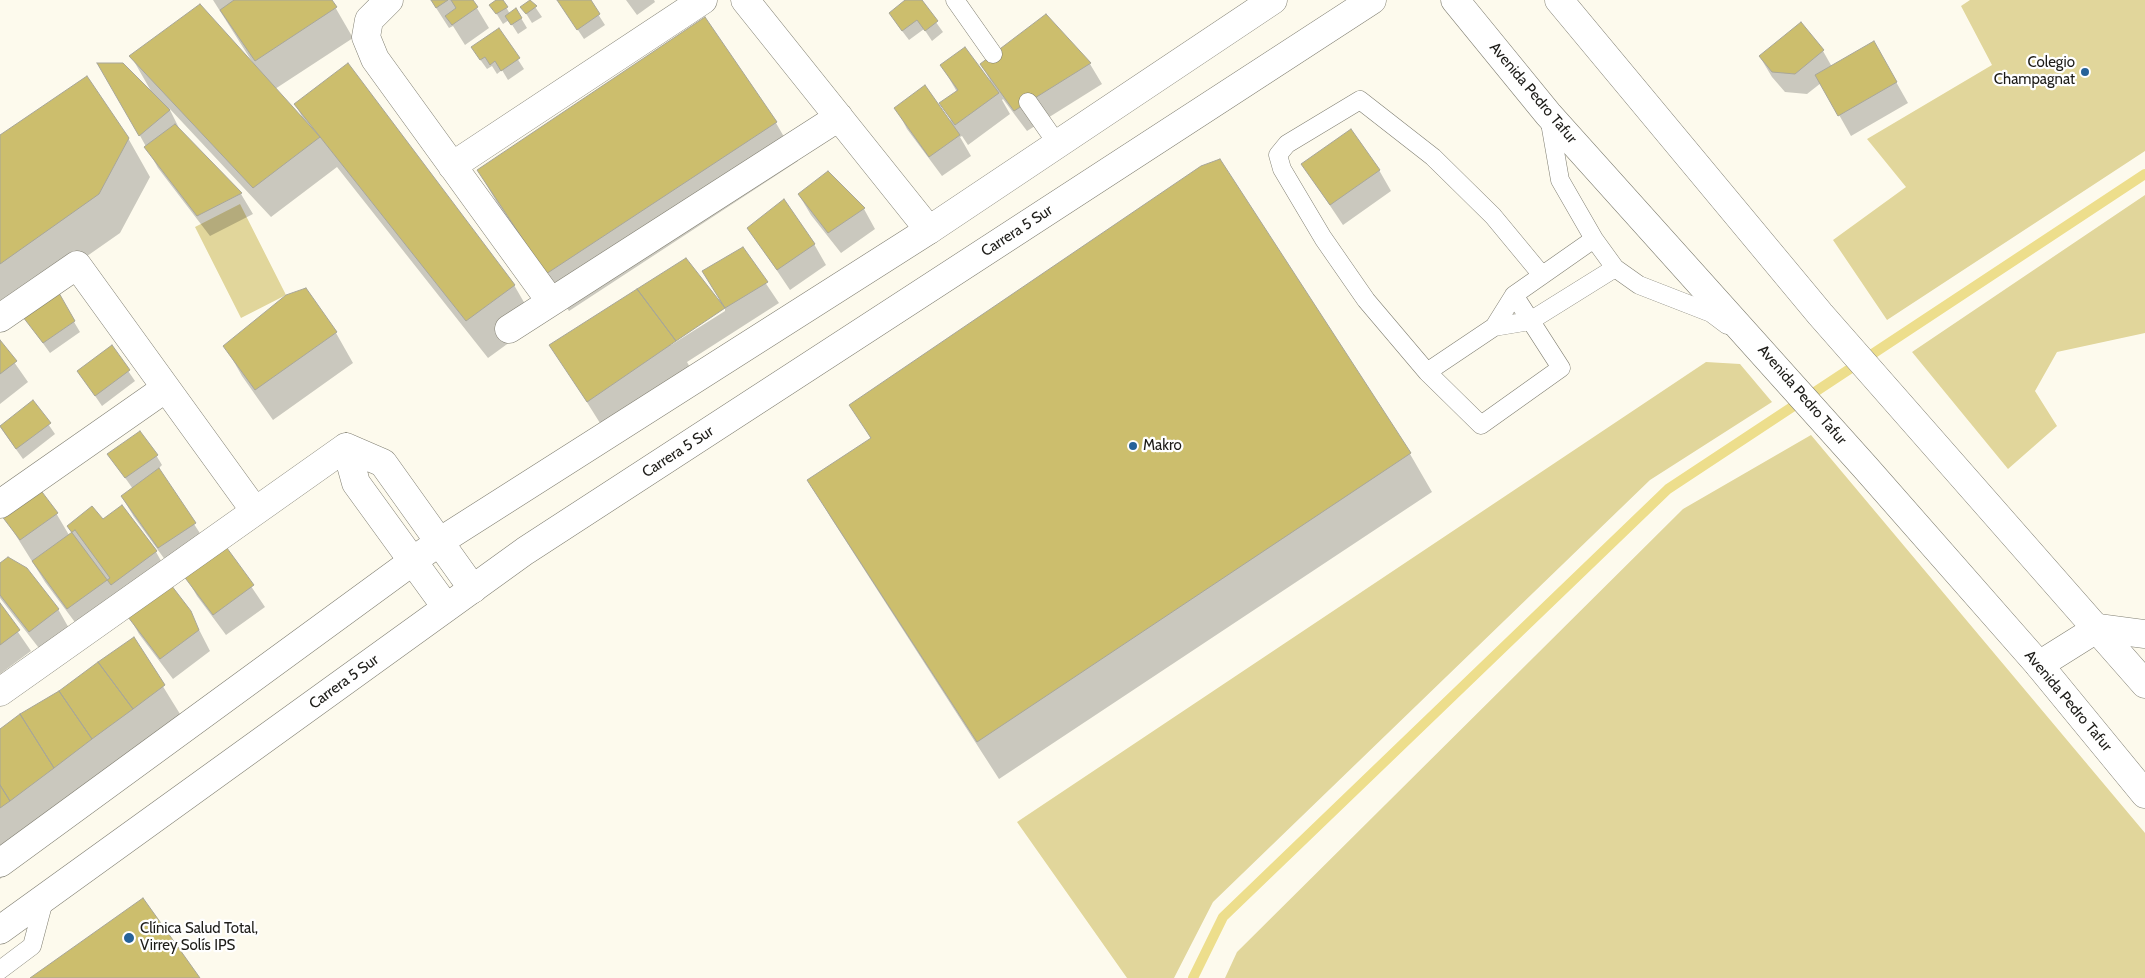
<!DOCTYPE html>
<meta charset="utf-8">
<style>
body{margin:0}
canvas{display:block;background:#fdfaed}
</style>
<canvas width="2145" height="978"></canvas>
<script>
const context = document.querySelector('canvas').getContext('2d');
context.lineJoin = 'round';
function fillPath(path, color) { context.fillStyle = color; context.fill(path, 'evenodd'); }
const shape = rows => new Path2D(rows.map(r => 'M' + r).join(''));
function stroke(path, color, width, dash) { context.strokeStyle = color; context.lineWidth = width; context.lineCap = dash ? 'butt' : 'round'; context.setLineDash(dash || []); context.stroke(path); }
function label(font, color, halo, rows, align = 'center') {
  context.font = font + ' Cabin,sans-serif'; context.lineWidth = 4.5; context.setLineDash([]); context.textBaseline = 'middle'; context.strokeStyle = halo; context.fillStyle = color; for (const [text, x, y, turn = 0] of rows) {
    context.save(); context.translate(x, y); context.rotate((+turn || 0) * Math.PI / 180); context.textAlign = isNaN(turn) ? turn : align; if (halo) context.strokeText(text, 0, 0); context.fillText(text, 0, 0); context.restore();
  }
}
fillPath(shape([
 [1970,0,2145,0,2145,151,1887,320,1833,240,1906,187,1867,139,1992,65,1961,6],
 [2145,195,2145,333,2057,352,2035,391,2057,426,2008,469,1912,352],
 [240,204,286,295,241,318,195,227],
 [1706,362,1740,364,1772,402,1650,480,1213,902,1174,978,1127,978,1017,822],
 [1811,435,2145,833,2145,978,1225,978,1237,952,1683,509]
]), '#e1d69b');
fillPath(shape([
 [213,0,331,0,353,38,275,89,304,120,295,104,514,285,536,323,488,358,337,167,271,217,169,108,181,132,241,194,253,214,210,236,158,168,100,64,151,91,131,56,258,71],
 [431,0,472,0,489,28,465,45,453,26,449,28],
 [499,0,502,0,510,14,521,18,527,28,518,34,509,20,503,24,491,5],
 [558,0,589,0,605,25,584,39],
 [626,0,654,0,655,2,637,15],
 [907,0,920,0,943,32,932,41,924,29,909,40,896,23],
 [531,1,542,17,532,23,522,7],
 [704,18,776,123,798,161,569,311,500,208,478,170],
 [499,30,524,69,508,80,502,70,497,74,492,66,487,69,479,58],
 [1874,43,1908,103,1851,136,1821,83,1807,94,1785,92,1772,77,1760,57,1823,51,1832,67],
 [981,64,1090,64,1102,84,1027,131,1003,99,1002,100,1010,114,968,145,962,136,960,137,971,156,942,176,907,129,896,108,949,121,951,120,941,103,957,92,942,66,989,81,990,80],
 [0,137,128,138,150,177,120,233,0,317],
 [1219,160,1410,454,1432,492,999,779,831,518,809,480,871,439,851,405],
 [1302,164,1379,170,1391,191,1343,225],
 [799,195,864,209,875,229,841,253,811,215],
 [749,229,814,244,826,265,790,290],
 [742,248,779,303,687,362,692,371,605,431,551,345,719,301],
 [725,308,725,311,671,345,670,343],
 [58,295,80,332,50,353,24,317],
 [336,333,353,363,273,420,242,376,225,346],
 [0,342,28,382,0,404],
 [111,346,135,381,102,406,78,371],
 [33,402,55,434,23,459,0,427],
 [109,455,156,455,162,465,158,469,207,544,171,568,134,517,122,497,133,489],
 [122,507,156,552,168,573,80,629,45,582,3,515,56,513,69,535,72,533,68,527,103,521],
 [224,546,265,607,226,635,197,596,185,575],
 [0,565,58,609,70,630,42,652,0,598],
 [0,606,31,651,0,674],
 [190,612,210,651,173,679,139,634,127,613],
 [133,638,193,735,0,879,0,730,59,692]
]), '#0003');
stroke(shape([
 [1193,978,1223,917,1668,489,2145,174]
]), '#edde8c', 10);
const building = shape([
 [234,0,332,0,337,7,255,61,220,10,234,0],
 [431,0,448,0,436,8,431,0],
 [451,0,473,0,478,7,452,25,445,16,456,8,451,0],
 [496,0,503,0,508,7,496,14,489,5,496,0],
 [530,0,537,6,526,14,520,7,530,0],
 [557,0,591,0,600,14,577,30,557,0],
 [905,0,922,0,938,21,925,31,917,20,902,31,889,13,905,0],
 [200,4,320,137,253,188,129,56,200,4],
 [516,8,522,18,511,25,505,16,516,8],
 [1046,14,1091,63,1014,111,980,64,1046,14],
 [705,17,777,122,546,274,477,170,705,17],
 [1801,22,1824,50,1795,74,1772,72,1759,56,1801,22],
 [499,28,520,58,501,71,495,61,490,65,485,57,480,60,471,47,499,28],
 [1874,41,1897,82,1838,116,1815,75,1874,41],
 [965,47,999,93,955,125,939,103,958,90,940,65,965,47],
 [97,63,123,63,170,110,139,136,97,63],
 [348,63,515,285,466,321,294,104,348,63],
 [87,76,129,138,99,194,0,264,0,135,87,76],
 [925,85,960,135,929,157,894,108,925,85],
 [175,124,242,193,197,216,144,147,175,124],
 [1351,129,1380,170,1330,205,1301,164,1351,129],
 [1220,159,1411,453,977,742,807,480,871,438,849,405,1201,166,1220,159],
 [828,171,865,208,828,233,798,194,828,171],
 [784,199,815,244,777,270,747,228,784,199],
 [743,247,768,282,725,308,702,271,743,247],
 [686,258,725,308,676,341,637,289,686,258],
 [306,288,337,332,255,390,223,346,286,295,306,288],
 [637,289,676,341,587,402,549,345,637,289],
 [59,293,75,321,43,343,23,317,59,293],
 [0,340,17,361,0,374,0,340],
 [112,345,130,370,95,396,77,371,112,345],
 [33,400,51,423,16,449,0,426,33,400],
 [140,431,158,455,125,478,107,454,140,431],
 [159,468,196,523,158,548,121,496,159,468],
 [39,488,58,513,20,540,1,515,39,488],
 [122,505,157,551,111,585,67,526,92,506,103,519,122,505],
 [75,530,110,578,67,609,32,561,75,530],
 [224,544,254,585,213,615,183,575,224,544],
 [8,557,27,568,59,609,29,632,0,595,0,563,8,557],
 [168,581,191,611,199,630,160,659,125,613,168,581],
 [0,603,20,630,0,645,0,603],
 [134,637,165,685,133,709,98,662,134,637],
 [98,662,133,709,92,739,59,691,98,662],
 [59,691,92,739,54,768,20,714,59,691],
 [20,714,54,768,10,801,0,785,0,729,20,714],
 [0,785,10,801,0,808,0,785],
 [143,898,200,978,30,978,143,898]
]);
fillPath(building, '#ccbe6d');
stroke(building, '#a8a699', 1);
const service = shape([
 [955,0,993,54],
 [1028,102,1058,145],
 [1549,117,1560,180,1594,239,1615,268,1639,285,1711,313,1727,325],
 [1514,295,1561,368,1481,425,1427,372,1366,300,1323,238,1282,169,1278,155,1287,144,1360,100,1433,157,1493,216,1541,274],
 [1494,327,1530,321,1615,268],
 [1427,372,1494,327,1514,295,1594,239],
 [0,970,32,946,45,897]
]);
const minor = shape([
 [389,0,369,20,366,37,375,59,551,302],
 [745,0,929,230],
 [452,166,703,0],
 [0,318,77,265,255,511],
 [509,329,839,117],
 [346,447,383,463,473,589],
 [346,447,356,483,446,607],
 [0,504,166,388],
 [2039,665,2098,628,2145,634],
 [0,692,346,447]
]);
const tertiary = shape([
 [0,863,439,542,929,230,1273,0],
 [0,930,525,551,1372,0]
]);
const secondary = shape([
 [1455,0,1548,114,1865,467,2039,665,2145,794],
 [1559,0,1820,314,2145,684]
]);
stroke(service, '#807f72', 19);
stroke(minor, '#807f72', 29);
stroke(tertiary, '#807f72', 29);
stroke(secondary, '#807f72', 29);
stroke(service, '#fff', 18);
stroke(minor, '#fff', 28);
stroke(tertiary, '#fff', 28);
stroke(secondary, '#fff', 28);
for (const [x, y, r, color] of [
 [2085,72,5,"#266299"],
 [1133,446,5,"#266299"],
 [129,938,6,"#266299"]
]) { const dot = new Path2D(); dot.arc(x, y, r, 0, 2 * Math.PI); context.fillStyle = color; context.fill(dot); stroke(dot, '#fff', 2); }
label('15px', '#1d1c18', '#fff', [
 ["Colegio",2075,63,"right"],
 ["Champagnat",2075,80,"right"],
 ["Makro",1143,446],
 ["Clínica Salud Total,",140,929],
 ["Virrey Solís IPS",140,946]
], 'left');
label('15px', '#1d1c18', '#fff', [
 ["Avenida Pedro Tafur",1533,93,50],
 ["Carrera 5 Sur",1017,231,-33],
 ["Avenida Pedro Tafur",1802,395,49],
 ["Carrera 5 Sur",678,452,-33],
 ["Carrera 5 Sur",344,682,-36],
 ["Avenida Pedro Tafur",2068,701,50]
]);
</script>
